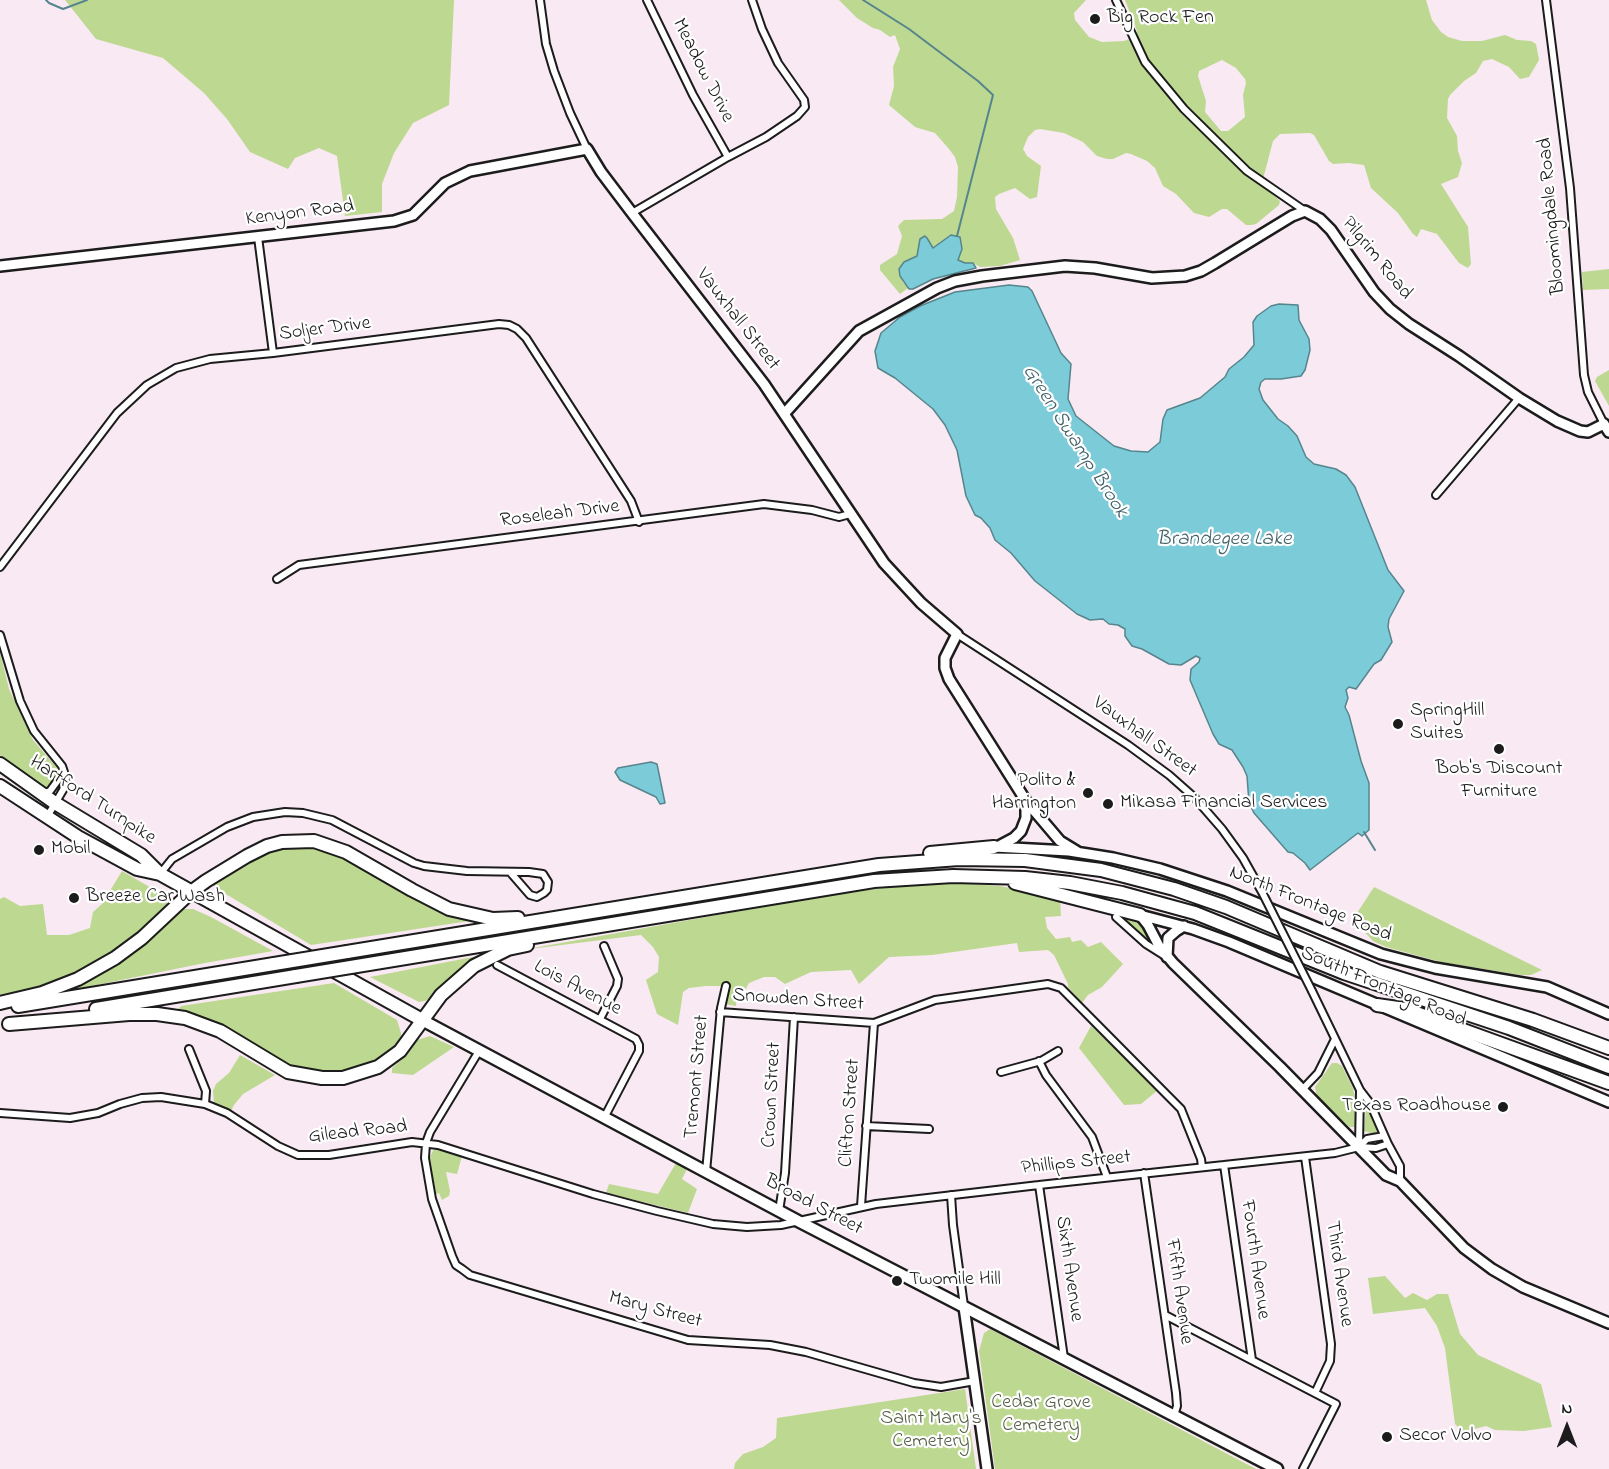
<!DOCTYPE html>
<style>
body{margin:0}
#map{position:relative;width:1609px;height:1469px;overflow:hidden;background:#f9e9f2;font-family:"Indie Flower",sans-serif}
canvas{display:block}
.north{position:absolute;left:1537px;top:1397px;width:60px;height:60px;-webkit-text-stroke:4px #fff;paint-order:stroke;rotate:0deg;font-size:16px;font-weight:700;line-height:24px;text-align:center;color:#1c1c1c}
.north::after{content:'';display:block;margin:auto;width:21px;height:27px;background:#1c1c1c;clip-path:polygon(50% 0,100% 100%,50% 72%,0 100%)}
</style>
<div id="map">
<canvas width="1609" height="1469"></canvas>
<div class="north">N</div>
</div>
<script>
const context = document.querySelector('canvas').getContext('2d');
context.lineJoin = 'round';
function fillPath(path, color) { context.fillStyle = color; context.fill(path, 'evenodd'); }
const shape = rows => new Path2D(rows.map(r => 'M' + r).join(''));
function stroke(path, color, width, dash) { context.strokeStyle = color; context.lineWidth = width; context.lineCap = dash ? 'butt' : 'round'; context.setLineDash(dash || []); context.stroke(path); }
function label(font, color, halo, rows, align = 'center') {
  context.font = font + ' "Indie Flower",sans-serif'; context.lineWidth = 4.5; context.setLineDash([]); context.textBaseline = 'middle'; context.strokeStyle = halo; context.fillStyle = color; for (const [text, x, y, turn = 0] of rows) {
    context.save(); context.translate(x, y); context.rotate((+turn || 0) * Math.PI / 180); context.textAlign = isNaN(turn) ? turn : align; if (halo) context.strokeText(text, 0, 0); context.fillText(text, 0, 0); context.restore();
  }
}
fillPath(shape([
 [65,0,454,0,449,105,413,123,394,153,382,184,382,212,345,216,337,156,319,148,295,158,288,169,250,152,227,119,204,93,163,58,96,39],
 [839,0,1086,0,1074,13,1075,20,1089,37,1102,42,1124,41,1137,36,1137,31,1125,0,1426,0,1432,20,1441,32,1448,37,1462,41,1482,41,1505,35,1517,40,1531,41,1536,44,1539,60,1529,77,1520,79,1509,67,1492,59,1483,61,1476,73,1464,81,1450,95,1448,99,1447,118,1457,136,1458,151,1462,163,1458,177,1441,184,1468,227,1471,264,1468,268,1459,263,1437,234,1421,229,1417,237,1413,234,1398,213,1371,188,1364,165,1349,163,1333,164,1329,161,1314,135,1310,133,1280,134,1273,141,1263,179,1266,188,1280,201,1279,205,1256,224,1251,225,1246,225,1227,209,1222,209,1209,217,1194,213,1176,194,1163,186,1155,168,1147,161,1131,154,1126,153,1113,159,1107,159,1097,156,1083,142,1064,133,1040,129,1035,130,1028,137,1023,149,1027,156,1041,166,1037,197,1030,199,1015,188,999,194,995,197,996,209,1013,238,1020,260,1000,266,980,267,973,263,965,263,958,260,962,249,960,237,949,236,940,245,933,248,927,238,919,244,917,256,908,260,902,281,908,288,900,294,880,270,880,265,897,254,902,236,898,226,904,220,942,219,954,211,957,197,958,167,955,157,949,149,935,133,915,127,889,105,894,86,893,67,900,49,895,35,890,37,880,30,873,28,857,18],
 [1222,60,1236,68,1245,79,1246,83,1243,95,1245,117,1228,131,1221,131,1205,112,1206,101,1198,76,1199,71],
 [1609,269,1609,289,1583,290,1582,272],
 [1609,370,1609,406,1595,381,1597,377],
 [0,652,9,689,33,740,58,769,57,779,48,787,43,788,0,755],
 [299,846,325,849,346,855,476,920,311,945,214,887,214,883,225,874,260,855,281,848],
 [122,871,167,897,167,905,162,913,138,934,101,962,48,985,0,997,0,899,4,897,20,906,43,904,47,935,69,935,90,928,93,912,102,904],
 [957,883,1000,886,1060,898,1061,916,1045,917,1047,928,1056,939,1070,937,1072,942,1081,940,1088,947,1101,942,1123,964,1102,987,1088,995,1082,1003,1068,987,1068,984,1054,955,1048,950,1019,952,1017,943,932,955,889,957,859,984,851,970,811,972,785,984,775,977,764,977,749,983,744,992,737,994,736,1006,725,1004,728,986,706,986,689,988,683,992,678,1025,657,1014,646,980,658,972,659,957,653,947,641,935,522,950,829,895,906,885],
 [1374,887,1542,970,1531,975,1520,975,1441,962,1386,947,1373,941,1360,927,1357,913],
 [184,909,193,909,211,917,273,951,205,963,72,990,72,986],
 [1114,914,1131,917,1150,934,1155,944,1152,946],
 [478,956,437,994,425,1001,419,1002,370,977],
 [334,983,397,1020,401,1033,401,1038,394,1046,381,1057,365,1066,348,1072,328,1074,292,1068,178,1011,178,1009,181,1006],
 [1091,1026,1158,1090,1141,1104,1124,1105,1079,1048],
 [430,1036,454,1047,413,1075,392,1073,392,1068,407,1055,417,1040],
 [240,1055,275,1075,243,1094,234,1105,231,1111,214,1104,213,1091,216,1084,229,1073],
 [1332,1063,1337,1063,1342,1066,1353,1088,1358,1116,1356,1127,1350,1127,1342,1121,1317,1097,1315,1087],
 [1368,1107,1379,1134,1377,1135,1364,1131,1366,1108],
 [438,1148,462,1156,457,1174,446,1172,450,1191,449,1196,442,1200,439,1193,434,1195,430,1157,434,1149],
 [676,1163,687,1169,682,1179,697,1189,688,1213,606,1193,609,1184,658,1194],
 [1385,1276,1405,1298,1413,1293,1427,1300,1437,1294,1448,1294,1460,1334,1478,1355,1541,1384,1552,1427,1524,1431,1495,1430,1486,1426,1463,1432,1455,1424,1445,1348,1437,1326,1425,1308,1373,1314,1368,1278],
 [990,1329,1256,1469,995,1469,979,1351,984,1333],
 [965,1389,976,1469,734,1469,735,1463,743,1454,763,1447,776,1438,777,1418]
]), '#bdd890');
const water = shape([
 [951,235,960,237,962,249,958,260,965,263,973,263,976,268,933,279,913,289,909,289,900,276,899,269,904,262,917,256,920,239,925,236,927,238,933,248,951,235],
 [1009,285,1028,287,1032,291,1061,353,1071,364,1068,399,1076,416,1114,446,1131,451,1148,452,1160,442,1163,419,1167,410,1200,398,1225,377,1229,369,1244,357,1254,345,1253,322,1257,316,1271,306,1279,304,1298,305,1299,320,1309,339,1310,350,1305,370,1301,376,1281,379,1265,379,1261,382,1259,389,1263,400,1278,419,1288,426,1297,436,1306,457,1314,464,1336,469,1346,475,1355,487,1388,570,1404,591,1389,619,1388,627,1392,642,1381,660,1374,664,1356,689,1349,687,1346,690,1348,698,1345,707,1349,715,1361,761,1369,783,1369,830,1362,836,1358,833,1310,870,1305,863,1293,853,1288,852,1254,813,1249,803,1247,776,1243,767,1232,750,1219,744,1213,734,1190,680,1191,669,1199,662,1200,658,1196,656,1181,665,1169,664,1142,649,1132,646,1125,636,1125,629,1118,625,1109,624,1103,619,1090,620,1077,614,1035,581,1011,553,995,540,990,528,981,518,975,515,966,496,957,450,945,425,933,409,895,378,878,368,875,351,881,333,900,317,920,306,955,292,1009,285],
 [651,762,657,764,665,803,660,804,656,797,620,780,615,772,618,768,651,762]
]);
fillPath(water, '#7ccbd9');
stroke(water, '#56858d', 1.5);
stroke(shape([
 [46,0,49,3,63,9,87,0],
 [863,0,909,29,978,81,993,95,957,236],
 [1364,832,1375,850]
]), '#56858d', 2);
const street = shape([
 [540,0,546,44,554,71,570,113,587,149],
 [647,0,693,95,728,157,766,137,797,116,805,107,804,100,778,63,762,29,752,0],
 [1116,0,1145,62,1184,109,1247,171,1305,211],
 [1546,0,1570,188,1584,375,1588,392,1604,424],
 [632,213,728,157],
 [258,237,273,353],
 [1436,495,1519,398],
 [0,567,117,413,147,385,176,368,210,359,273,353,499,324,509,325,517,329,526,338,631,501,639,522],
 [277,579,299,565,764,504,812,510,839,517,850,514],
 [957,634,1128,745,1169,775,1195,798,1222,829,1243,858,1262,892],
 [0,635,20,701,34,731,62,766,66,778,63,790,47,817],
 [42,794,50,791,64,772],
 [160,874,172,859,227,827,253,817,285,812,303,813,332,820,414,863,424,866,467,871,529,872,543,874,548,882,547,890,544,893,537,897,530,895,510,872],
 [1116,917,1146,944,1165,956],
 [497,965,636,1039,639,1045,639,1051,604,1118],
 [1312,991,1360,1090,1370,1103,1388,1144,1400,1166,1400,1181],
 [720,1012,874,1023,935,1000,1048,984,1061,988,1181,1109,1201,1159,1202,1167],
 [600,1019,617,986,618,979,604,946],
 [189,1049,206,1091,205,1104],
 [479,1051,430,1132,426,1143,425,1158,432,1199,452,1256,456,1265,462,1269,470,1275,688,1340,770,1345,806,1352,914,1383,941,1387,975,1381],
 [1039,1061,1046,1075,1092,1137,1107,1177],
 [1001,1072,1041,1061,1058,1051],
 [1302,1090,1318,1073,1335,1039],
 [0,1113,70,1118,98,1113,120,1104,142,1098,161,1097,205,1104,227,1113,278,1146,298,1155,329,1155,412,1142,438,1145,593,1194,657,1211,713,1224,747,1227,781,1225,876,1204,1039,1185,1335,1153,1359,1147,1376,1148,1388,1144],
 [866,1126,929,1129],
 [1359,1147,1360,1090],
 [1359,1147,1367,1139,1384,1136],
 [1305,1157,1331,1344,1330,1361,1315,1393],
 [1224,1165,1252,1360],
 [706,1172,721,1008,726,986],
 [1144,1173,1176,1393,1177,1406,1174,1416],
 [1039,1185,1064,1358],
 [951,1195,953,1225,964,1306],
 [861,1206,874,1023],
 [779,1211,785,1173,794,1017],
 [1165,1315,1336,1404,1303,1469]
]);
const secondary = shape([
 [0,266,394,221,413,215,445,183,470,171,587,149,601,172,632,213,764,384,884,563,921,603,957,634,945,658,945,668,949,679,1026,801,1060,841,1078,852],
 [784,414,859,331,937,288,955,281,982,276,1065,266,1095,268,1152,278,1185,276,1201,271,1215,263,1292,216,1305,211,1320,219,1331,230,1374,292,1390,309,1409,324,1459,356,1519,398,1557,421,1580,431,1588,432,1604,424,1609,432],
 [999,846,1014,838,1021,831,1026,818,1026,801],
 [994,847,1069,851,1113,858,1160,869,1227,891,1381,954,1435,968,1547,987,1609,1014],
 [1140,915,1148,925,1159,946,1173,963,1280,1067,1386,1175,1400,1181,1464,1248,1492,1269,1523,1287,1609,1323],
 [1140,915,1193,929,1229,942,1609,1102],
 [1167,957,1168,938,1176,931,1184,926],
 [964,1307,987,1469]
]);
const primary = shape([
 [422,1020,798,1221,1277,1469]
]);
const highway = shape([
 [0,764,55,803,141,855,160,874,422,1020],
 [0,786,78,837,137,869,160,874],
 [930,853,994,847],
 [1015,883,1140,915],
 [347,952,879,865,959,859,1025,860,1101,870,1174,889,1226,907,1380,972,1533,1020,1609,1048],
 [369,964,874,881,953,876,1025,878,1070,883,1122,893,1195,913,1344,973,1509,1028,1609,1067],
 [0,1003,42,993,78,979,115,958,142,938,191,892,206,881,247,856,267,846,282,842,314,841,346,852,412,890,449,909,493,919,518,918],
 [1377,1005,1405,1009,1609,1083],
 [18,1006,274,964],
 [96,1009,296,976],
 [9,1024,129,1014,157,1014,185,1018,220,1031,288,1072,322,1078,343,1078,378,1067,400,1051,441,995,474,966,508,949,527,945]
]);
stroke(street, '#1c1c1c', 10);
stroke(secondary, '#1c1c1c', 14);
stroke(primary, '#1c1c1c', 15);
stroke(highway, '#1c1c1c', 16);
stroke(street, '#fff', 6);
stroke(secondary, '#fff', 9);
stroke(primary, '#fff', 10);
stroke(highway, '#fff', 12);
const streetBridge = shape([
 [1262,892,1312,991]
]);
const highwayBridge = shape([
 [274,964,347,952],
 [296,976,369,964]
]);
stroke(streetBridge, '#1c1c1c', 10, []);
stroke(highwayBridge, '#1c1c1c', 16, []);
stroke(streetBridge, '#fff', 6);
stroke(highwayBridge, '#fff', 12);
for (const [x, y, r, color] of [
 [1095,19,6,"#1c1c1c"],
 [1398,724,6,"#1c1c1c"],
 [1499,749,6,"#1c1c1c"],
 [1088,793,6,"#1c1c1c"],
 [1108,804,6,"#1c1c1c"],
 [39,850,6,"#1c1c1c"],
 [74,898,6,"#1c1c1c"],
 [1503,1107,6,"#1c1c1c"],
 [897,1281,6,"#1c1c1c"],
 [1387,1437,6,"#1c1c1c"]
]) { const dot = new Path2D(); dot.arc(x, y, r, 0, 2 * Math.PI); context.fillStyle = color; context.fill(dot); stroke(dot, '#fff', 2); }
label('20px', '#1c1c1c', '#fff', [
 ["Big Rock Fen",1107,19],
 ["SpringHill",1410,712],
 ["Suites",1410,735],
 ["Bob's Discount",1499,770,"center"],
 ["Furniture",1499,793,"center"],
 ["Polito &",1076,782,"right"],
 ["Harrington",1076,805,"right"],
 ["Mikasa Financial Services",1120,804],
 ["Mobil",51,850],
 ["Breeze Car Wash",86,898],
 ["Texas Roadhouse",1491,1107,"right"],
 ["Twomile Hill",909,1281],
 ["Secor Volvo",1399,1437]
], 'left');
label('20px', '#1c1c1c', '#fff', [
 ["Meadow Drive",702,71,63],
 ["Kenyon Road",300,214,-7],
 ["Bloomingdale Road",1553,216,-95],
 ["Pilgrim Road",1376,259,51],
 ["Vauxhall Street",737,320,52],
 ["Soljer Drive",325,330,-7],
 ["Roseleah Drive",560,515,-7],
 ["Vauxhall Street",1144,738,36],
 ["Hartford Turnpike",92,801,33],
 ["North Frontage Road",1310,905,22],
 ["South Frontage Road",1383,988,23],
 ["Lois Avenue",577,989,28],
 ["Snowden Street",798,1001,4],
 ["Tremont Street",698,1077,-85],
 ["Crown Street",773,1095,-87],
 ["Clifton Street",851,1113,-86],
 ["Gilead Road",358,1133,-6],
 ["Phillips Street",1076,1164,-6],
 ["Broad Street",813,1206,28],
 ["Fourth Avenue",1254,1260,82],
 ["Sixth Avenue",1068,1269,82],
 ["Third Avenue",1338,1274,82],
 ["Fifth Avenue",1178,1292,82],
 ["Mary Street",655,1311,15]
]);
label('20px', '#545e45', '#fff', [
 ["Cedar Grove",1041,1404],
 ["Cemetery",1041,1427],
 ["Saint Mary's",931,1420],
 ["Cemetery",931,1443]
]);
label('italic 21px', '#426268', '#fff', [
 ["Green Swamp Brook",1074,442,57],
 ["Brandegee Lake",1224,541]
]);
</script>
